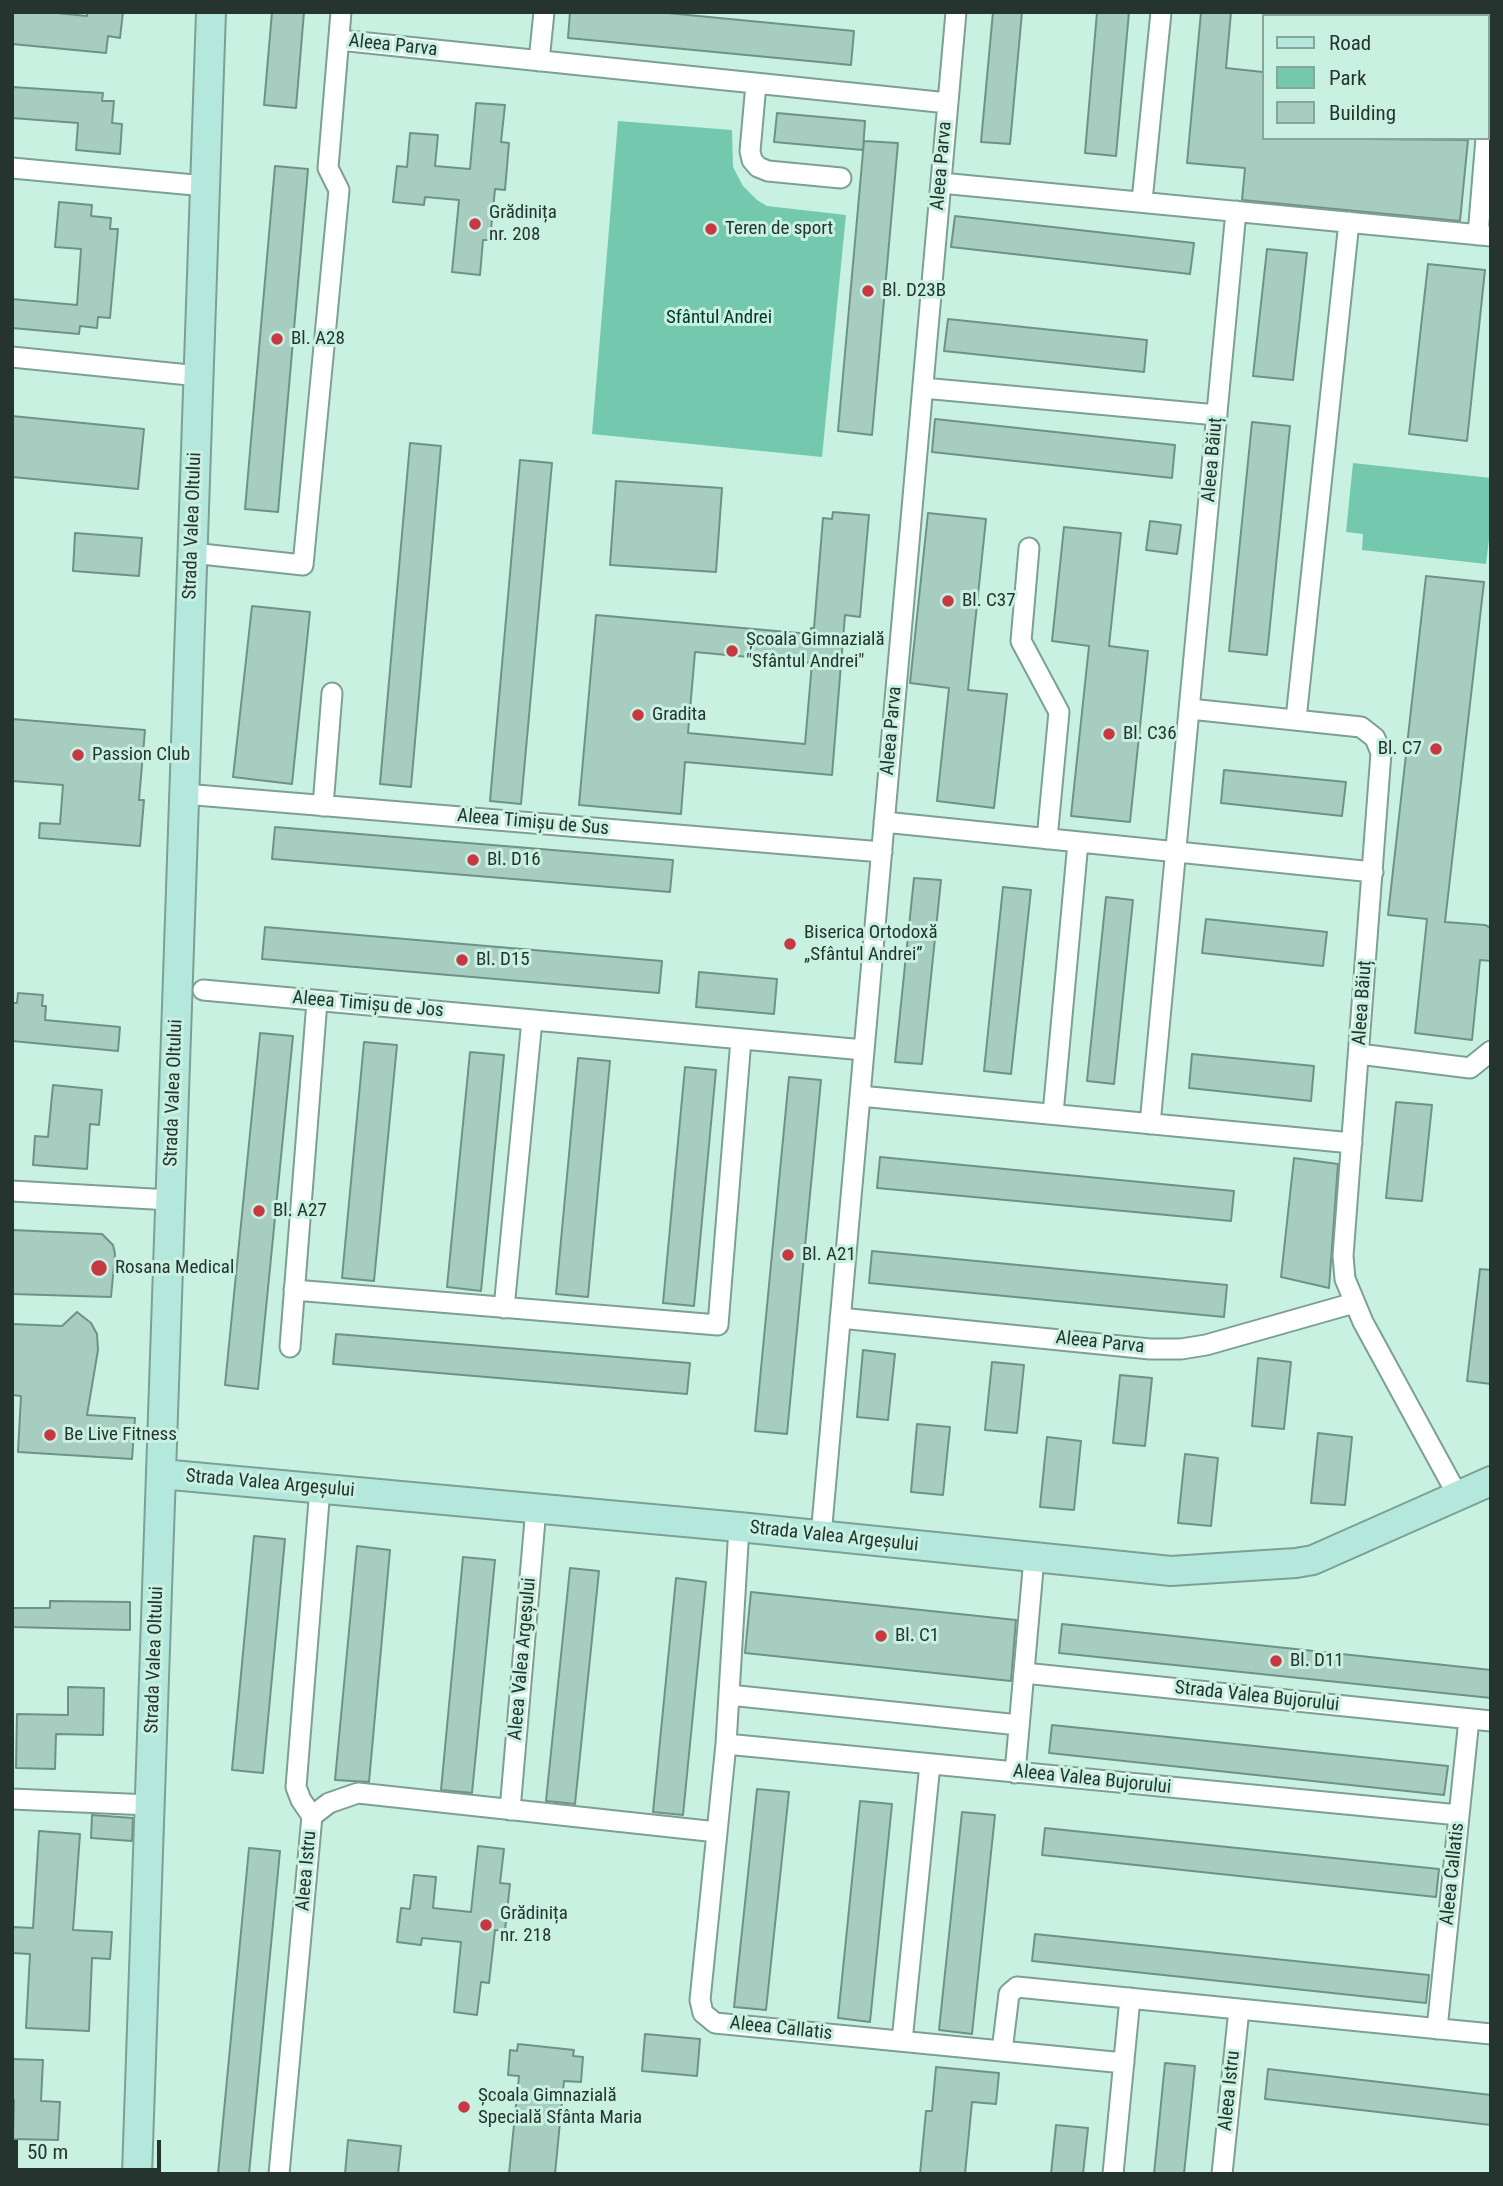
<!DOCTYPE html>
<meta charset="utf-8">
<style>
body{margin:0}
#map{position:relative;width:1503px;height:2186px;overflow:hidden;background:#c9f1e2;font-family:"Roboto Condensed",sans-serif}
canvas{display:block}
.frame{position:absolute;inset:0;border:14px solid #25342f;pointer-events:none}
.legend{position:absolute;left:1262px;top:14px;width:228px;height:126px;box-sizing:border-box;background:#c9f1e2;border:2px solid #87a59a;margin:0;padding:9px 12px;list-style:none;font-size:21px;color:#25342f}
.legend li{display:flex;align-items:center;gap:14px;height:35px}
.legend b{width:35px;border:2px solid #87a59a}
.scale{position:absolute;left:14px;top:2140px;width:147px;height:32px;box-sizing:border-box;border:4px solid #25342f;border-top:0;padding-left:9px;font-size:21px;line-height:24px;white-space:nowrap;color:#25342f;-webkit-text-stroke:5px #c9f1e2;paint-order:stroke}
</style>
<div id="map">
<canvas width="1503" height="2186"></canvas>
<div class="frame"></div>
<ul class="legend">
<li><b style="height:9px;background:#b5e8dd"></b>Road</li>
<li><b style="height:19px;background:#74c8ad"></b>Park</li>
<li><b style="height:19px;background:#a6cdbf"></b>Building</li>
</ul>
<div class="scale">50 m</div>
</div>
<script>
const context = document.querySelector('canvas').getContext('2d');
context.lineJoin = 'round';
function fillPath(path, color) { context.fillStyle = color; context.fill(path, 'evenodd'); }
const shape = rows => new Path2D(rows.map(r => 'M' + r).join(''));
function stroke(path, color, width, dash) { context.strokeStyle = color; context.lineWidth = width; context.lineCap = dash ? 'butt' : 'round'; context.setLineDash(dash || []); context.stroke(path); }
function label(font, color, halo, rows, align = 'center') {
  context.font = font + ' "Roboto Condensed",sans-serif'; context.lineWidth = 6; context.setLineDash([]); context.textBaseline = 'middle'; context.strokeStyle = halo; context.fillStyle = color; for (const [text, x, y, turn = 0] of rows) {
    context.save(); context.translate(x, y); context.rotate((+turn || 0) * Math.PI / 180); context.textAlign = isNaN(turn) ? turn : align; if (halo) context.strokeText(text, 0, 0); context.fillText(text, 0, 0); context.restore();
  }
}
fillPath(shape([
 [618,121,732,130,733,167,743,186,757,200,767,206,846,215,822,457,592,434],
 [1353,463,1491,478,1491,523,1486,564,1362,550,1363,534,1346,532]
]), '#74c8ad');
const building = shape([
 [12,12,47,12,87,16,87,12,123,12,120,38,108,36,106,53,12,44,12,12],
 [272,12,304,12,296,108,264,105,272,12],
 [570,12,657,12,854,31,851,65,568,38,570,12],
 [993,12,1022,12,1010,144,981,142,993,12],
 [1097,12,1129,12,1116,156,1085,153,1097,12],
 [1201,12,1231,12,1226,68,1263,72,1263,138,1468,140,1460,221,1242,200,1245,168,1187,163,1201,12],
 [12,87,103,93,102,101,114,101,112,123,122,124,120,154,76,150,78,123,12,118,12,87],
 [476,103,505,105,501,142,509,143,505,190,495,189,490,240,483,240,480,275,452,272,459,200,425,197,424,205,393,202,397,166,407,167,410,133,438,135,435,166,470,169,476,103],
 [777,113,865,121,863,150,774,142,777,113],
 [864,141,898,143,872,435,838,431,864,141],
 [275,166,308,169,278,512,245,509,275,166],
 [59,202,92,205,91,216,111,218,110,229,118,229,110,318,98,317,97,328,80,326,79,334,12,328,12,299,77,305,81,249,55,247,59,202],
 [955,216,1194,243,1190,274,951,247,955,216],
 [1267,249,1307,253,1293,380,1253,376,1267,249],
 [1428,264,1485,270,1467,441,1409,434,1428,264],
 [948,319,1147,340,1144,372,944,351,948,319],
 [12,416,144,429,138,489,12,477,12,416],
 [935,419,1175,445,1172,478,932,452,935,419],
 [1252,422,1290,426,1267,655,1229,651,1252,422],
 [410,443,441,446,411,787,380,784,410,443],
 [520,460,552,463,521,804,490,801,520,460],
 [616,481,722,488,716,572,610,565,616,481],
 [833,512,869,515,860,617,845,615,832,775,685,762,681,814,579,805,596,615,810,634,811,628,814,628,823,518,832,519,833,512],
 [695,652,812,663,805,744,688,733,695,652],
 [928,513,986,519,968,690,1007,694,994,808,937,801,949,688,910,683,928,513],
 [1150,521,1181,525,1177,554,1146,550,1150,521],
 [1064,527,1121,533,1109,646,1148,651,1130,822,1071,816,1089,646,1052,641,1064,527],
 [75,533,142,538,139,576,73,571,75,533],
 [1426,576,1484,582,1445,922,1485,925,1491,928,1491,961,1480,960,1472,1040,1415,1033,1427,919,1388,915,1426,576],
 [252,606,310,612,292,784,233,777,252,606],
 [12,719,145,730,139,800,144,800,140,846,39,838,40,823,60,824,63,785,12,781,12,719],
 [1224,770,1346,782,1342,816,1221,803,1224,770],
 [275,827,673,860,670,892,272,859,275,827],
 [914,878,941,880,922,1064,895,1062,914,878],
 [1003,887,1031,890,1011,1074,984,1071,1003,887],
 [1106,897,1133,900,1114,1084,1087,1081,1106,897],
 [1206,919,1327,932,1323,966,1202,953,1206,919],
 [265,927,662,961,659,993,262,959,265,927],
 [699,972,777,979,774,1014,696,1007,699,972],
 [18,993,43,995,42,1006,46,1006,45,1020,120,1027,118,1051,12,1041,12,1003,17,1003,18,993],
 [260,1033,293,1036,258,1389,225,1385,260,1033],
 [364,1042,397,1045,374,1281,342,1278,364,1042],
 [470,1052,504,1055,481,1291,447,1287,470,1052],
 [1192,1054,1314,1066,1311,1101,1189,1088,1192,1054],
 [578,1058,610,1061,588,1297,556,1294,578,1058],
 [685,1067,716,1070,694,1306,663,1303,685,1067],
 [789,1077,821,1080,787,1434,755,1431,789,1077],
 [53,1085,102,1090,99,1125,90,1124,87,1169,33,1165,35,1136,48,1137,53,1085],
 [1396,1102,1432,1105,1422,1201,1386,1198,1396,1102],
 [880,1157,1234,1191,1231,1221,877,1188,880,1157],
 [1294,1158,1338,1164,1329,1288,1281,1277,1294,1158],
 [12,1230,102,1234,113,1245,115,1254,111,1297,12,1294,12,1230],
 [872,1251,1227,1285,1224,1317,869,1283,872,1251],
 [1480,1269,1491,1270,1491,1384,1467,1381,1480,1269],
 [77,1312,91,1323,97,1334,98,1350,87,1415,135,1418,132,1459,18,1452,21,1396,12,1395,12,1324,62,1326,77,1312],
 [336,1334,690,1363,687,1394,333,1364,336,1334],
 [863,1350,895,1354,888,1420,857,1417,863,1350],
 [1258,1358,1291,1362,1284,1429,1252,1426,1258,1358],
 [992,1362,1024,1365,1017,1433,985,1430,992,1362],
 [1120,1375,1152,1378,1145,1446,1113,1443,1120,1375],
 [917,1424,950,1427,943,1495,911,1492,917,1424],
 [1318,1433,1352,1437,1345,1505,1311,1503,1318,1433],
 [1047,1437,1081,1441,1074,1510,1040,1507,1047,1437],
 [1185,1454,1218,1458,1211,1526,1178,1523,1185,1454],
 [254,1536,285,1539,263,1773,232,1770,254,1536],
 [357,1546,390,1550,369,1782,335,1780,357,1546],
 [463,1557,495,1560,472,1793,441,1790,463,1557],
 [570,1568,599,1571,575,1804,546,1801,570,1568],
 [676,1578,706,1582,683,1815,653,1812,676,1578],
 [751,1592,1016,1620,1011,1681,745,1653,751,1592],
 [50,1601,130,1602,130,1630,12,1627,12,1608,50,1608,50,1601],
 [1062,1624,1491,1670,1491,1698,1059,1653,1062,1624],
 [68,1687,104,1688,103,1735,56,1734,55,1769,16,1768,17,1714,68,1715,68,1687],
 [1052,1725,1448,1766,1444,1795,1049,1753,1052,1725],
 [757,1789,789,1792,766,2010,734,2007,757,1789],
 [860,1801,892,1804,870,2022,838,2018,860,1801],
 [962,1812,995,1815,972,2034,939,2030,962,1812],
 [92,1815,133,1818,132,1841,91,1838,92,1815],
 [1045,1828,1439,1869,1436,1897,1042,1855,1045,1828],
 [39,1831,80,1834,73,1930,112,1932,110,1959,92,1958,89,2031,26,2028,30,1954,12,1953,12,1927,33,1928,39,1831],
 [478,1846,504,1849,500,1883,510,1884,505,1931,495,1930,489,1983,481,1982,477,2015,454,2012,461,1942,422,1938,421,1945,397,1942,401,1908,410,1909,414,1875,436,1877,433,1908,471,1912,478,1846],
 [249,1848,280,1851,249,2174,218,2174,249,1848],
 [1035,1934,1429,1975,1426,2003,1032,1961,1035,1934],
 [645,2034,700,2039,697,2076,642,2071,645,2034],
 [518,2044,574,2050,573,2056,583,2057,581,2082,564,2081,555,2174,509,2174,519,2076,508,2075,510,2050,517,2051,518,2044],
 [12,2059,43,2060,41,2101,60,2102,58,2140,13,2139,14,2100,12,2100,12,2059],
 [1165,2063,1195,2066,1184,2174,1154,2174,1165,2063],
 [936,2067,999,2073,996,2104,972,2102,965,2174,920,2174,926,2111,932,2111,936,2067],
 [1268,2069,1491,2095,1491,2125,1265,2099,1268,2069],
 [1056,2125,1088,2128,1083,2174,1051,2174,1056,2125],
 [348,2140,401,2146,398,2174,345,2174,348,2140]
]);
fillPath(building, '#a6cdbf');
stroke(building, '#6e9386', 2);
const minor = shape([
 [339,40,948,103],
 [539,61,544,12],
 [756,84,750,151,752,160,758,167,768,171,841,178],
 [1487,117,1491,68],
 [12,168,205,186],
 [941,183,1491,236],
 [1142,201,1161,12],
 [1478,235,1486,138],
 [12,357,199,376],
 [923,388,1217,415],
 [1029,548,1021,641,1059,712,1047,839],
 [192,553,303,565,339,190,328,168,341,12],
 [1190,709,1361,727,1375,738,1381,753,1343,1256,1345,1279,1363,1322,1458,1496],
 [1296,719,1349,222],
 [184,794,882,852],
 [323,806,332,693],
 [884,822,1373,872],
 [203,990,864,1050],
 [1359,1054,1470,1068,1491,1051],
 [860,1096,1352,1143],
 [1053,1114,1078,842],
 [1150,1124,1236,211],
 [12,1191,170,1200],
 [294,1290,718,1325,741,1039],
 [504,1308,532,1020],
 [840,1318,1150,1349,1181,1349,1206,1345,1354,1303],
 [290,1347,317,1001],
 [739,1527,726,1744,700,2000,703,2013,715,2023,1124,2063],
 [821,1536,956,12],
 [1024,1673,1491,1721],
 [729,1695,1019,1725],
 [726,1744,1459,1815],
 [1015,1773,1034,1558],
 [12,1799,150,1805],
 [510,1810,536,1508],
 [312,1816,329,1803,358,1793,717,1832],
 [1437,2029,1469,1719],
 [902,2041,930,1764],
 [1002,2051,1009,1994,1017,1987,1491,2034],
 [279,2174,312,1816,301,1800,296,1787,320,1488],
 [1113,2174,1130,1998],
 [1222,2174,1239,2009]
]);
const secondary = shape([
 [161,1474,739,1527,1171,1571,1296,1563,1313,1560,1491,1481],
 [137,2174,211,12]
]);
stroke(minor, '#7ca093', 23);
stroke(secondary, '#7ca093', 32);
stroke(minor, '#fff', 19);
stroke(secondary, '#b5e8dd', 28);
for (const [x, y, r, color] of [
 [475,224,7,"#c83843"],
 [711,229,7,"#c83843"],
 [868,291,7,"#c83843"],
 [277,339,7,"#c83843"],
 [948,601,7,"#c83843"],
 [732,651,7,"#c83843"],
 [638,715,7,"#c83843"],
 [1109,734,7,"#c83843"],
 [1436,749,7,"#c83843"],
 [78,755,7,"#c83843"],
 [473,860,7,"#c83843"],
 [790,944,7,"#c83843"],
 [462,960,7,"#c83843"],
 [259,1211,7,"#c83843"],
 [788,1255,7,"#c83843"],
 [99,1268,9,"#c83843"],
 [50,1435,7,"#c83843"],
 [881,1636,7,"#c83843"],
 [1276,1661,7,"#c83843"],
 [486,1925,7,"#c83843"],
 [464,2107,7,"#c83843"]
]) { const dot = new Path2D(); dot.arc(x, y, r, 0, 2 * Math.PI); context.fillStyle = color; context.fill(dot); stroke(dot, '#c9f1e2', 2.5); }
label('19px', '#25342f', '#c9f1e2', [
 ["Aleea Parva",393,46,6],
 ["Aleea Parva",942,166,-85],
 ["Aleea Băiuț",1213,460,-85],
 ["Strada Valea Oltului",193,526,-88],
 ["Aleea Parva",892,731,-85],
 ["Aleea Timișu de Sus",533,823,5],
 ["Aleea Băiuț",1363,1003,-86],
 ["Aleea Timișu de Jos",368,1005,5],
 ["Strada Valea Oltului",174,1093,-88],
 ["Aleea Parva",1100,1343,6],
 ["Strada Valea Argeșului",270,1484,5],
 ["Strada Valea Argeșului",834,1537,6],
 ["Aleea Valea Argeșului",523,1659,-85],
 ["Strada Valea Oltului",155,1660,-88],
 ["Strada Valea Bujorului",1257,1697,6],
 ["Aleea Valea Bujorului",1092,1780,6],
 ["Aleea Istru",307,1871,-85],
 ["Aleea Callatis",1453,1874,-84],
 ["Aleea Callatis",781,2029,6],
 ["Aleea Istru",1230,2091,-84]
]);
label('19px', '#25342f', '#c9f1e2', [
 ["Grădinița",489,213],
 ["nr. 208",489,235],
 ["Teren de sport",725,229],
 ["Bl. D23B",882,291],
 ["Bl. A28",291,339],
 ["Bl. C37",962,601],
 ["Școala Gimnazială",746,640],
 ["\"Sfântul Andrei\"",746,662],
 ["Gradita",652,715],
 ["Bl. C36",1123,734],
 ["Bl. C7",1422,749,"right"],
 ["Passion Club",92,755],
 ["Bl. D16",487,860],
 ["Biserica Ortodoxă",804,933],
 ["„Sfântul Andrei”",804,955],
 ["Bl. D15",476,960],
 ["Bl. A27",273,1211],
 ["Bl. A21",802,1255],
 ["Rosana Medical",115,1268],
 ["Be Live Fitness",64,1435],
 ["Bl. C1",895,1636],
 ["Bl. D11",1290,1661],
 ["Grădinița",500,1914],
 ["nr. 218",500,1936],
 ["Școala Gimnazială",478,2096],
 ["Specială Sfânta Maria",478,2118]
], 'left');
label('19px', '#003427', '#c9f1e2', [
 ["Sfântul Andrei",719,318]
]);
</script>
